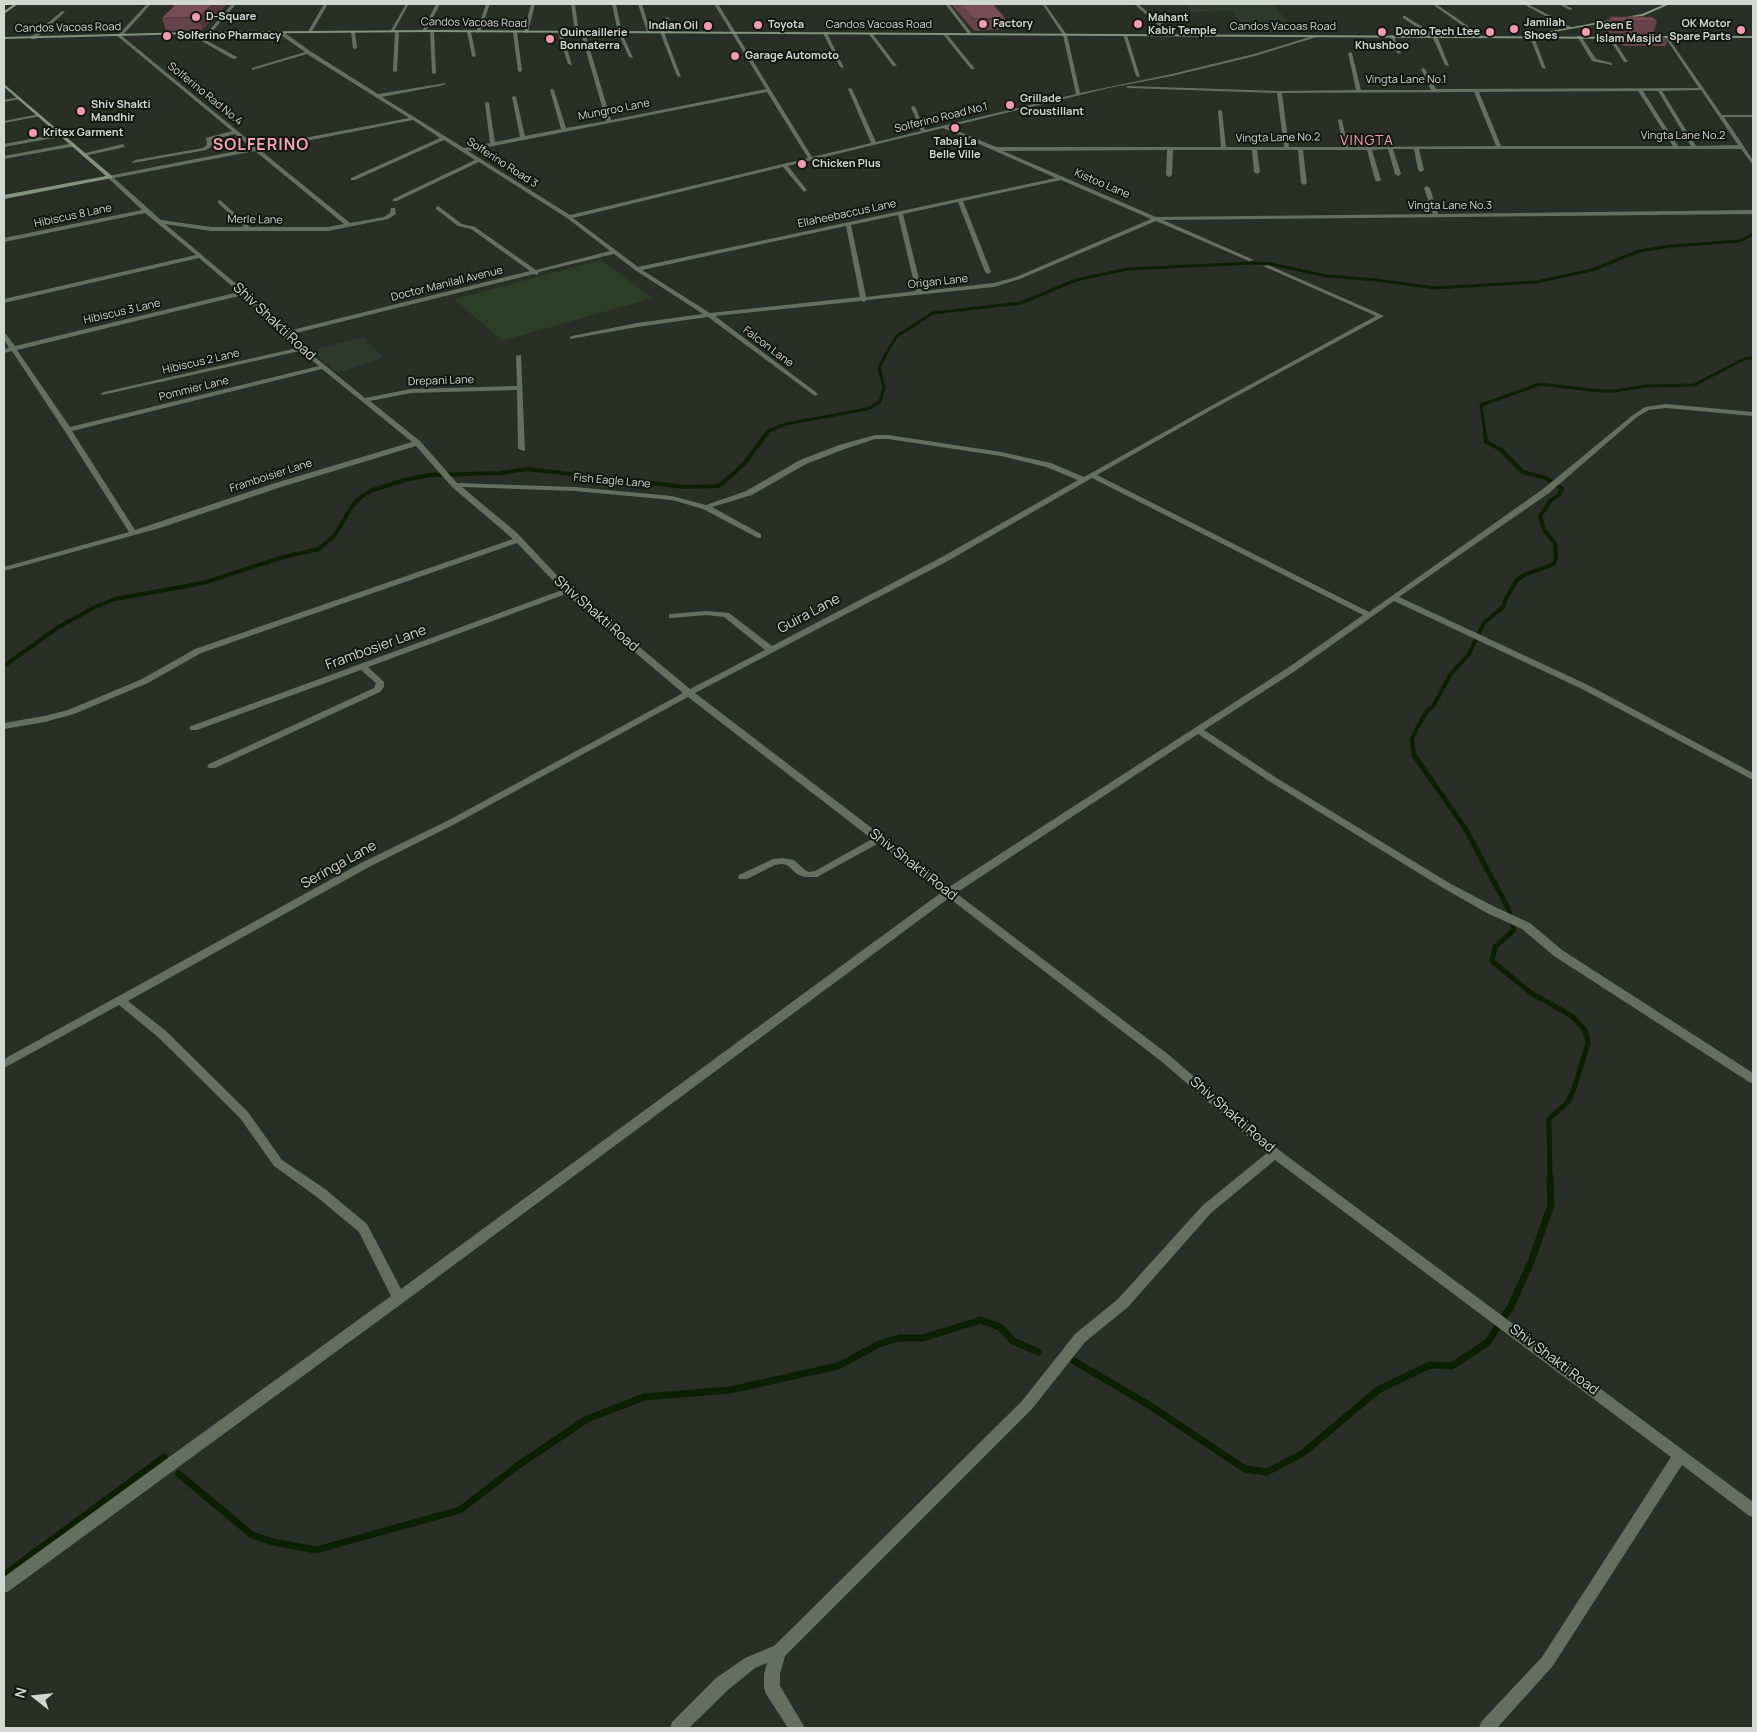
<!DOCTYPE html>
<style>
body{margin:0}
#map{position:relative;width:1757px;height:1732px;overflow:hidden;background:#292e26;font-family:Manrope,sans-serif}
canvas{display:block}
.frame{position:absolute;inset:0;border:5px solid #d3d7d2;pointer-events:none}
.north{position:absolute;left:10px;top:1672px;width:50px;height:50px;-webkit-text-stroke:4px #131612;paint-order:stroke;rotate:286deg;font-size:14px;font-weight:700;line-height:20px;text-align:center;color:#d3d7d2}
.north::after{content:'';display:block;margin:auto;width:18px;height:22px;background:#d3d7d2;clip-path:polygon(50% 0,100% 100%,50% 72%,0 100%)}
</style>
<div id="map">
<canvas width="1757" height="1732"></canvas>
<div class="frame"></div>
<div class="north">N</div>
</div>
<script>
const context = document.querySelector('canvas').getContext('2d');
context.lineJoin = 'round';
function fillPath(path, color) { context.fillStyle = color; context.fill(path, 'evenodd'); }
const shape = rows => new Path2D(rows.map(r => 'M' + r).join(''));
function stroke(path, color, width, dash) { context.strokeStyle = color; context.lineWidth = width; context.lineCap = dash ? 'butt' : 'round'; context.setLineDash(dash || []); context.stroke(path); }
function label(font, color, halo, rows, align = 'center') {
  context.font = font + ' Manrope,sans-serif'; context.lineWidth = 4; context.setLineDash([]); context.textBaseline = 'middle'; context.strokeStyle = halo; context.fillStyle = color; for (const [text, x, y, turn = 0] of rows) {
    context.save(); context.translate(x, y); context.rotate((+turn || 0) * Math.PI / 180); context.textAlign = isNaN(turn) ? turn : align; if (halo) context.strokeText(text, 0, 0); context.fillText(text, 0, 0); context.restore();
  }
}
fillPath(shape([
 [1185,4,1273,4,1295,31,1247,32,1232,11,1191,12],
 [364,337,383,358,338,373,311,350]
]), '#303a2c');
fillPath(shape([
 [601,260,653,298,502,341,454,299]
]), '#2c3e25');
stroke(shape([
 [766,434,768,431,786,424,867,409,880,402,884,387,879,368,888,350,897,336,933,313,1021,303,1076,280,1128,269,1253,263,1271,264,1327,276,1377,280,1435,288,1536,282,1592,270,1639,251,1672,246,1739,241,1753,234],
 [1485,434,1481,405,1540,384,1599,391,1614,391,1647,386,1694,385,1744,359,1753,358]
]), '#0b2002', 3);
stroke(shape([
 [4,666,57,628,95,607,115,599,203,583,283,557,319,549,335,535,352,506,362,496,373,490,405,480,429,475,500,473,527,469,685,487,719,486,743,465,767,433],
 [1414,757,1412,739,1418,726,1427,711,1434,705,1450,675,1469,654,1484,623,1504,606,1506,598,1517,580,1524,575,1554,564,1556,558,1555,543,1544,530,1540,516,1551,500,1558,496,1562,489,1546,478,1523,472,1500,449,1486,442,1485,433]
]), '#0b2002', 4);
stroke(shape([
 [1414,755,1465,828,1509,910,1514,930,1495,947,1492,961,1531,993,1572,1016,1584,1029,1587,1037,1588,1043,1574,1089,1568,1102,1549,1119,1550,1179]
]), '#0b2002', 5);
stroke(shape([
 [1074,1361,1149,1405,1245,1469,1267,1472,1303,1453,1378,1390,1430,1365,1452,1366,1488,1342,1511,1306,1531,1262,1551,1205,1550,1178],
 [179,1474,252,1535,273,1542,316,1550,460,1510,520,1464,587,1419,644,1397,730,1390,838,1366,879,1344,899,1338,923,1338,981,1320,1000,1327,1013,1341,1038,1352],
 [4,1575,164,1457]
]), '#0b2002', 7);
fillPath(shape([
 [147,4,150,5,122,36,257,147,409,118,307,54,252,70,252,68,305,52,278,33,278,31,282,31,310,51,378,94,446,83,444,85,382,97,464,148,490,143,485,103,487,102,489,103,495,142,520,137,512,97,514,96,516,97,525,136,561,129,550,90,552,89,554,90,566,128,606,121,581,33,583,32,585,33,611,120,766,89,714,4,718,4,812,157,871,143,848,89,850,88,852,89,876,142,921,131,911,107,913,106,915,107,925,130,1076,94,1063,35,1043,5,1045,4,1067,35,1080,93,1172,74,1254,54,1316,35,1320,36,1255,56,1172,76,1109,88,948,127,996,147,1221,147,1218,111,1220,110,1222,111,1226,147,1284,147,1277,93,1128,88,1126,87,1128,86,1279,91,1356,90,1348,53,1350,52,1352,53,1361,90,1431,90,1421,69,1423,68,1425,69,1436,89,1699,88,1665,37,1667,36,1722,115,1753,115,1753,117,1724,117,1753,160,1753,165,1741,149,1419,149,1424,170,1421,172,1418,170,1414,149,1393,149,1401,174,1398,176,1395,174,1388,149,1372,150,1381,180,1378,182,1375,180,1367,150,1303,150,1307,183,1304,185,1301,183,1298,150,1257,150,1260,172,1257,174,1254,172,1252,150,1173,150,1172,175,1169,177,1166,175,1167,150,1003,151,1156,217,1433,214,1424,188,1427,186,1430,188,1438,214,1753,210,1753,214,1163,220,1254,260,1249,261,1156,221,1020,279,994,287,867,300,864,302,861,301,715,316,817,393,818,394,815,396,708,317,637,327,570,339,570,337,572,336,637,323,703,314,635,270,614,254,539,272,537,275,534,274,288,335,365,398,411,389,517,386,516,356,521,355,525,451,518,449,517,390,411,393,370,401,420,441,457,483,575,487,672,496,706,505,746,491,800,460,839,445,875,435,888,435,1001,452,1051,463,1084,477,1209,407,1376,316,1263,266,1268,265,1384,316,1213,409,1097,475,1369,612,1543,489,1633,415,1645,407,1666,404,1753,412,1753,416,1666,408,1649,410,1637,417,1549,493,1399,597,1588,685,1753,773,1753,780,1582,689,1394,601,1295,671,1204,730,1275,777,1451,884,1495,907,1530,923,1562,950,1753,1073,1753,1083,1749,1082,1554,956,1522,929,1487,913,1443,888,1269,781,1198,734,956,893,1169,1055,1279,1150,1753,1502,1753,1517,1748,1515,1682,1465,1552,1667,1497,1728,1479,1728,1481,1722,1542,1657,1671,1457,1275,1160,1211,1213,1128,1307,1085,1342,1032,1409,785,1656,780,1674,780,1686,805,1728,788,1728,766,1694,764,1688,764,1674,767,1663,755,1668,728,1690,689,1728,670,1728,672,1722,716,1678,745,1658,774,1646,1022,1401,1075,1334,1118,1299,1203,1205,1267,1153,1161,1061,949,898,404,1302,9,1591,4,1593,4,1577,391,1296,359,1232,317,1197,274,1166,240,1118,158,1037,119,1005,4,1068,4,1059,361,863,449,820,683,693,566,594,368,667,384,682,384,687,380,692,215,768,209,768,207,766,209,764,374,688,376,683,361,670,197,730,191,730,189,728,191,726,562,590,517,543,201,653,148,683,74,714,45,722,4,729,4,723,44,716,68,710,142,679,195,649,513,539,452,487,416,446,278,488,160,528,4,571,4,567,129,532,64,430,12,351,4,353,4,349,9,348,4,339,4,333,6,334,15,346,239,292,199,258,4,303,4,299,196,255,145,213,4,242,4,238,142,210,108,178,108,176,252,148,235,134,211,140,213,146,206,150,133,163,132,162,135,160,203,148,207,145,206,138,232,131,116,35,119,34,147,4],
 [1701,90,1738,145,1696,146,1662,91,1701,90],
 [1638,91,1673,146,1501,146,1479,92,1638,91],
 [1643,91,1658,91,1691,146,1678,146,1643,91],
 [767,92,808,158,570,215,468,151,767,92],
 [1474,92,1496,146,1348,147,1342,120,1340,119,1338,120,1343,147,1289,147,1282,93,1474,92],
 [413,120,440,138,351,178,351,180,355,180,444,140,475,160,393,199,393,201,397,201,479,162,567,218,610,251,536,270,475,227,462,224,438,206,436,207,436,209,458,226,471,229,530,271,284,332,246,292,165,224,211,231,328,231,388,219,396,214,395,208,391,208,390,213,384,217,350,223,260,150,413,120],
 [943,128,1056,178,638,267,573,218,783,167,804,192,807,190,788,166,943,128],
 [255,151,344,224,328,227,250,227,220,200,218,201,218,203,244,227,211,227,161,220,114,178,255,151],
 [1061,180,1151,219,1016,277,994,283,922,291,903,214,958,202,985,272,988,274,991,272,963,201,1061,180],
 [898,215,916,291,866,297,851,225,898,215],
 [846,226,860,297,710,313,642,270,846,226],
 [243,295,281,335,297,348,104,392,101,394,102,395,300,351,319,366,70,427,17,350,243,295],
 [322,369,412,442,272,484,135,530,72,431,322,369],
 [875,439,888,439,1001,456,1046,467,1078,480,940,558,772,646,729,613,706,611,669,614,669,618,672,618,706,615,724,617,765,650,690,689,570,589,516,532,462,487,575,491,672,500,703,509,758,538,761,538,761,534,712,507,752,495,806,464,845,449,875,439],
 [1092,478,1363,615,1289,667,949,887,695,693,946,562,1092,478],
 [688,697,872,839,815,871,809,872,805,870,794,860,782,858,773,859,739,875,738,877,739,879,747,879,775,865,782,864,787,865,797,874,804,877,817,877,879,843,942,892,401,1289,367,1224,325,1189,282,1160,248,1112,166,1031,128,1001,369,867,455,824,688,697],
 [232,4,236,4,210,34,206,34,232,4],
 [324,4,328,4,311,33,307,33,324,4],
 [406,4,408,5,394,31,390,32,406,4],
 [436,4,440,4,426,31,422,32,436,4],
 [486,4,490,4,480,32,476,33,486,4],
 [531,4,535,4,528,32,526,33,524,32,531,4],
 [571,4,575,4,579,33,577,34,575,33,571,4],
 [612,4,616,4,622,33,633,58,629,57,618,33,612,4],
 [638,4,642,4,651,33,647,32,638,4],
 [945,4,949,4,973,35,969,35,945,4],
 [1134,4,1138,4,1175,34,1175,36,1171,36,1134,4],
 [1432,4,1436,4,1484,37,1480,38,1432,4],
 [1523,4,1528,4,1573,28,1569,29,1523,4],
 [1558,4,1563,4,1573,9,1570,10,1558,4],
 [62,11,65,12,35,39,31,39,31,37,62,11],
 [1403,16,1405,16,1437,36,1449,66,1445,65,1433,38,1403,18,1403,16],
 [666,17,669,18,672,33,668,32,666,17],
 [397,30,399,31,397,71,395,72,393,71,395,31,397,30],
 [432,30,434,31,436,73,434,74,432,73,430,31,432,30],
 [353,31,355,32,357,48,355,49,353,48,351,32,353,31],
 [469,31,471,32,476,56,474,57,472,56,467,32,469,31],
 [515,31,517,32,522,71,520,72,518,71,513,32,515,31],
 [662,31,664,32,681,77,677,76,660,32,662,31],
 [191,32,237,57,237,58,233,59,189,34,191,32],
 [560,32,562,33,572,65,568,64,558,33,560,32],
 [825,32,827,33,844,68,840,67,823,33,825,32],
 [868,33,872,33,897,66,893,66,868,33],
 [942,33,946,33,975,69,971,69,942,33],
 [1123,34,1127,35,1140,77,1136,76,1123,34],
 [1392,35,1394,36,1401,54,1397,53,1390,36,1392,35],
 [1532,36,1534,37,1546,69,1542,68,1530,37,1532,36],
 [1577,36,1581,36,1596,59,1612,63,1612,65,1592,61,1577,36],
 [1608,37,1612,37,1628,62,1624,62,1608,37],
 [19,97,21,99,4,102,4,100,19,97],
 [39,114,41,116,4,123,4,121,39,114],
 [62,133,64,136,4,147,4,144,62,133],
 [74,143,76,146,4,159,4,156,74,143],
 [123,144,125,147,84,156,81,154,123,144]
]), '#646f5f');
fillPath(shape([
 [14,4,18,4,4,14,4,11,14,4],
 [1665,4,1670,4,1643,16,1548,33,1546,32,1642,14,1665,4],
 [432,30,1630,37,1632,38,1630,39,432,32,191,34,4,39,4,37,191,32,432,30],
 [1650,36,1753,36,1753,38,1652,38,1650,36],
 [4,84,112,176,112,178,4,199,4,195,106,176,4,87,4,84]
]), '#83947c');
fillPath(shape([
 [176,4,227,4,202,30,166,31,162,18],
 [951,4,993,4,1005,18,1004,29,974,31],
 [1610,17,1657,21,1653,34,1610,33,1606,30],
 [1618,34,1667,41,1666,46,1623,46,1616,39]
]), '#66424d');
fillPath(shape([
 [212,4,227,4,202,30,199,17]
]), '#53363e');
const building = shape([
 [176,4,212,4,199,17,162,18,176,4],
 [961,4,993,4,1005,18,974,19,961,4],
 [1610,17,1652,17,1657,21,1614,21,1610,17],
 [1618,34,1661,34,1667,41,1625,41,1618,34]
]);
fillPath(building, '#774d59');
stroke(building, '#53363e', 1);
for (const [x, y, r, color] of [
 [196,17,5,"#f19ab3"],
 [983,24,5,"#f19ab3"],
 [1138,24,5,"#f19ab3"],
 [758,25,5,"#f19ab3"],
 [708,26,5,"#f19ab3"],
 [1514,29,5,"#f19ab3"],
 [1741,30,5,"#f19ab3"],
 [1382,32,5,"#f19ab3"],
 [1490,32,5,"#f19ab3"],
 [1586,32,5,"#f19ab3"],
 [167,36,5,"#f19ab3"],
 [550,39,5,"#f19ab3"],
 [735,56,5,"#f19ab3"],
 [1010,105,5,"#f19ab3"],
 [81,111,5,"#f19ab3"],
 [955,128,5,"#f19ab3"],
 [33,133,5,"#f19ab3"],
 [802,164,5,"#f19ab3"]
]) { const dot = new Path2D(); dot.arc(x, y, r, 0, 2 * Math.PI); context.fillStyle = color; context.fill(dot); stroke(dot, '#131612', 2); }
label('bold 11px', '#d3d7d2', '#131612', [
 ["D-Square",206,17],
 ["Mahant",1148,18],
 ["Kabir Temple",1148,31],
 ["Jamilah",1524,23],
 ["Shoes",1524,36],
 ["Factory",993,24],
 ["OK Motor",1731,24,"right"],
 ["Spare Parts",1731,37,"right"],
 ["Toyota",768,25],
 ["Indian Oil",698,26,"right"],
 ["Deen E",1596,26],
 ["Islam Masjid",1596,39],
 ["Domo Tech Ltee",1480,32,"right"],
 ["Quincaillerie",560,33],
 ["Bonnaterra",560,46],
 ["Solferino Pharmacy",177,36],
 ["Khushboo",1382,46,"center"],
 ["Garage Automoto",745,56],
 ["Grillade",1020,99],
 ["Croustillant",1020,112],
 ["Shiv Shakti",91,105],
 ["Mandhir",91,118],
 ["Kritex Garment",43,133],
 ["Tabaj La",955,142,"center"],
 ["Belle Ville",955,155,"center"],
 ["Chicken Plus",812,164]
], 'left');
label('11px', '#d3d7d2', '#131612', [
 ["Candos Vacoas Road",474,23,1],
 ["Candos Vacoas Road",879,25],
 ["Candos Vacoas Road",1283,27],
 ["Candos Vacoas Road",68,28,-1],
 ["Vingta Lane No.1",1406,80],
 ["Solferino Rad No.4",205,94,39],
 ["Mungroo Lane",614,110,-11],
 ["Solferino Road No.1",941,118,-14],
 ["Vingta Lane No.2",1683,136],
 ["Vingta Lane No.2",1278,138,-1],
 ["Solferino Road 3",502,163,33],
 ["Kistoo Lane",1102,184,23],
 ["Vingta Lane No.3",1450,206],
 ["Ellaheebaccus Lane",847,214,-12],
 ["Hibiscus 8 Lane",73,216,-12],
 ["Merle Lane",255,220,1],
 ["Origan Lane",938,282,-6],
 ["Doctor Manilall Avenue",447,284,-14],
 ["Hibiscus 3 Lane",122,312,-13],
 ["Falcon Lane",768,347,37],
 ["Hibiscus 2 Lane",201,362,-13],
 ["Drepani Lane",441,381,-2],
 ["Pommier Lane",194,389,-14],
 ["Framboisier Lane",271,476,-18],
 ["Fish Eagle Lane",612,481,5]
]);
context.letterSpacing = '1px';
label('14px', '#f5a3ba', '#131612', [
 ["VINGTA",1367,141]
]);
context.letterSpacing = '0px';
label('14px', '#d3d7d2', '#131612', [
 ["Shiv Shakti Road",274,322,43],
 ["Shiv Shakti Road",596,614,41],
 ["Guira Lane",809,614,-28],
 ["Frambosier Lane",376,648,-20],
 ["Seringa Lane",339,865,-29],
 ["Shiv Shakti Road",913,865,38],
 ["Shiv Shakti Road",1232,1115,41],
 ["Shiv Shakti Road",1554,1360,37]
]);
context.letterSpacing = '1px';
label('bold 16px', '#f5a3ba', '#131612', [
 ["SOLFERINO",261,146]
]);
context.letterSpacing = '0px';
</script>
